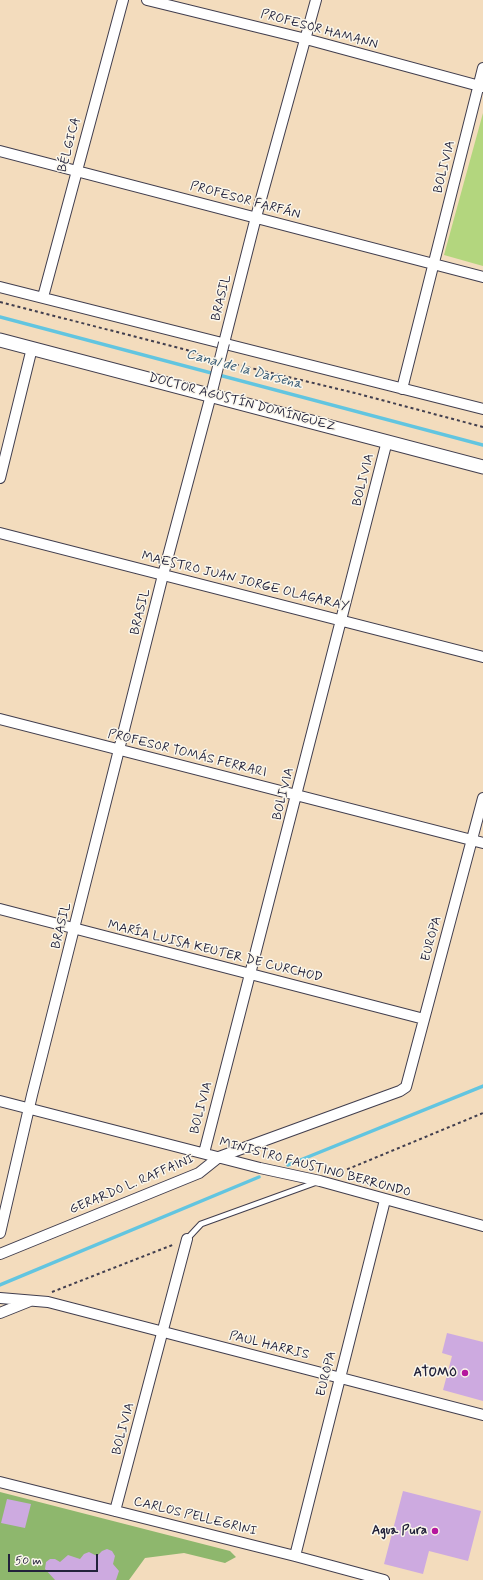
<!DOCTYPE html>
<meta charset="utf-8">
<style>
body{margin:0}
#map{position:relative;width:483px;height:1580px;overflow:hidden;background:#f3dcbd;font-family:Mynerve,sans-serif}
canvas{display:block}
.scale{position:absolute;left:8px;top:1554px;width:90px;height:18px;box-sizing:border-box;border:2px solid #22223b;border-top:0;padding-left:5px;font-size:12px;line-height:14px;white-space:nowrap;color:#22223b;-webkit-text-stroke:3px #fbf7ec;paint-order:stroke}
</style>
<div id="map">
<canvas width="483" height="1580"></canvas>
<div class="scale">50 m</div>
</div>
<script>
const context = document.querySelector('canvas').getContext('2d');
context.lineJoin = 'round';
function fillPath(path, color) { context.fillStyle = color; context.fill(path, 'evenodd'); }
const shape = rows => new Path2D(rows.map(r => 'M' + r).join(''));
function stroke(path, color, width, dash) { context.strokeStyle = color; context.lineWidth = width; context.lineCap = dash ? 'butt' : 'round'; context.setLineDash(dash || []); context.stroke(path); }
function label(font, color, halo, rows, align = 'center') {
  context.font = font + ' Mynerve,sans-serif'; context.lineWidth = 3; context.setLineDash([]); context.textBaseline = 'middle'; context.strokeStyle = halo; context.fillStyle = color; for (const [text, x, y, turn = 0] of rows) {
    context.save(); context.translate(x, y); context.rotate((+turn || 0) * Math.PI / 180); context.textAlign = isNaN(turn) ? turn : align; if (halo) context.strokeText(text, 0, 0); context.fillText(text, 0, 0); context.restore();
  }
}
fillPath(shape([
 [483,113,483,266,444,255]
]), '#b3d67e');
fillPath(shape([
 [0,1492,230,1551,236,1557,225,1563,184,1553,145,1558,129,1580,0,1580]
]), '#8eb76d');
stroke(shape([
 [0,317,483,445],
 [288,1165,483,1086],
 [0,1285,259,1177]
]), '#62c5e0', 3.5);
fillPath(shape([
 [447,1333,483,1342,483,1401,443,1390,452,1356,442,1353],
 [403,1491,481,1511,468,1561,429,1551,423,1574,384,1564],
 [7,1499,31,1504,25,1528,1,1523],
 [107,1549,112,1551,115,1556,113,1564,119,1571,116,1580,55,1580,45,1569,46,1562,50,1559,55,1559,60,1562,68,1555,80,1559,84,1554,89,1552,97,1556,102,1551]
]), '#cdaae0');
const service = shape([
 [187,1239,201,1224,317,1182]
]);
const minor = shape([
 [147,0,306,39,483,87],
 [0,151,483,277],
 [0,287,483,409],
 [43,297,123,0],
 [224,343,256,217,316,0],
 [402,389,483,68],
 [0,478,32,348],
 [0,533,483,657],
 [0,719,483,843],
 [0,909,424,1019],
 [0,1101,260,1168,320,1181,483,1226],
 [204,1153,387,441],
 [0,1233,32,1095,163,575,211,395],
 [0,1254,199,1173,219,1157,400,1091,406,1087,483,798],
 [0,1298,48,1302,483,1415],
 [0,1313,30,1301],
 [0,1482,295,1556,384,1580],
 [115,1511,187,1239],
 [295,1556,385,1200]
]);
const tertiary = shape([
 [0,340,483,467]
]);
stroke(service, '#413e4e', 7);
stroke(minor, '#413e4e', 12);
stroke(tertiary, '#413e4e', 15);
stroke(shape([
 [0,302,187,350,210,359],
 [230,363,355,393,483,427],
 [336,1174,483,1113],
 [52,1292,175,1244]
]), '#413e4e', 2, [3, 3]);
stroke(service, '#fff', 5);
stroke(minor, '#fff', 10);
stroke(tertiary, '#fff', 13);
const minorBridge = shape([
 [211,395,224,343]
]);
stroke(minorBridge, '#413e4e', 12, []);
stroke(minorBridge, '#fff', 10);
for (const [x, y, r, color] of [
 [465,1373,4,"#b5179e"],
 [435,1531,4,"#b5179e"]
]) { const dot = new Path2D(); dot.arc(x, y, r, 0, 2 * Math.PI); context.fillStyle = color; context.fill(dot); stroke(dot, '#fbf7ec', 1.5); }
label('13px', '#22223b', '#fbf7ec', [
 ["PROFESOR HAMANN",319,30,15],
 ["BÉLGICA",70,145,-75],
 ["BOLIVIA",445,167,-76],
 ["PROFESOR FARFÁN",245,201,15],
 ["BRASIL",222,298,-76],
 ["DOCTOR AGUSTÍN DOMÍNGUEZ",242,403,15],
 ["BOLIVIA",364,480,-76],
 ["MAESTRO JUAN JORGE OLAGARAY",245,582,14],
 ["BRASIL",141,612,-76],
 ["PROFESOR TOMÁS FERRARI",187,754,14],
 ["BOLIVIA",284,794,-76],
 ["BRASIL",62,926,-76],
 ["EUROPA",432,939,-75],
 ["MARÍA LUISA KEUTER DE CURCHOD",215,952,14],
 ["BOLIVIA",202,1108,-75],
 ["MINISTRO FAUSTINO BERRONDO",315,1168,15],
 ["GERARDO L. RAFFAINI",132,1185,-23],
 ["PAUL HARRIS",269,1346,14],
 ["EUROPA",327,1374,-76],
 ["BOLIVIA",124,1429,-75],
 ["CARLOS PELLEGRINI",195,1517,14]
]);
label('bold 13px', '#22223b', '#fbf7ec', [
 ["ATOMO",457,1373],
 ["Agua Pura",427,1531]
], 'right');
label('italic 14px', '#385b75', '#fbf7ec', [
 ["Canal de la Darsena",244,370,15]
]);
</script>
